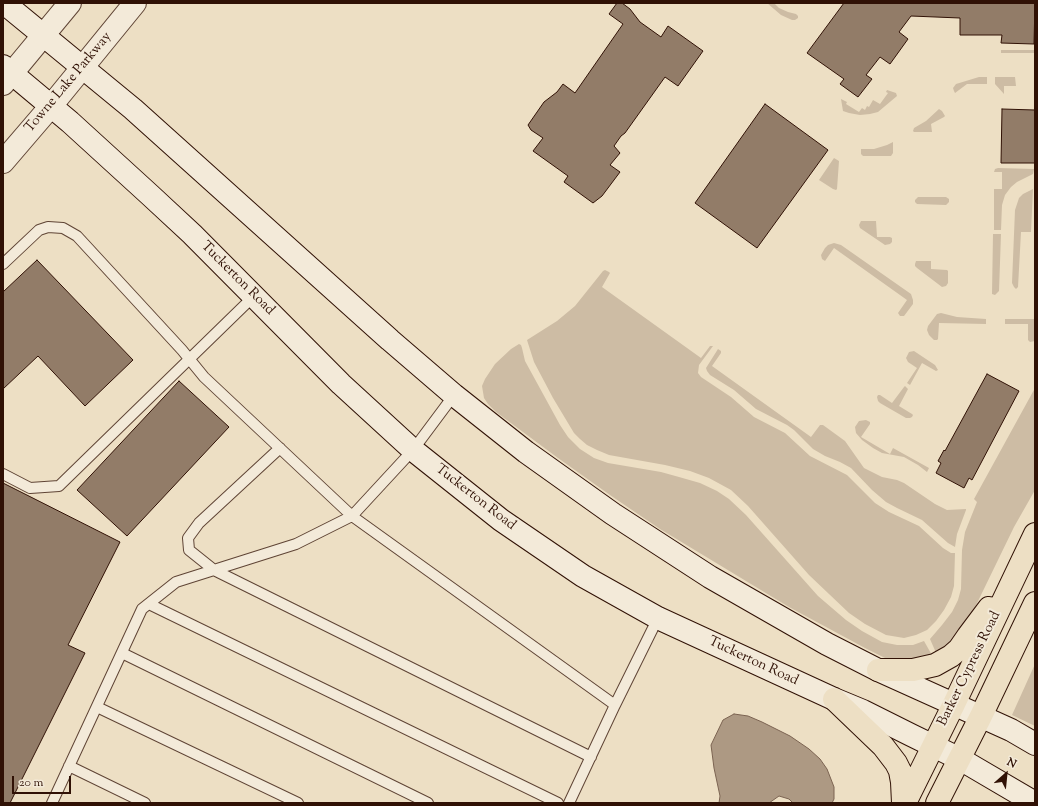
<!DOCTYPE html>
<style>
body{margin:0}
#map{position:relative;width:1038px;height:806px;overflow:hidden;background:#eddfc4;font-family:"Sorts Mill Goudy",serif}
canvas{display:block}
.frame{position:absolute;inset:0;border:4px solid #301105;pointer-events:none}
.north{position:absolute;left:986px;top:754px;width:40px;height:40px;-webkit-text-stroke:3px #f3ead9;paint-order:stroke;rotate:27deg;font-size:11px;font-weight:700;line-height:16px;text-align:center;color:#301105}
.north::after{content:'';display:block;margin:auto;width:14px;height:18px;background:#301105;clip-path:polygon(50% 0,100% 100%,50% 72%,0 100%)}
.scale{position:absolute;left:12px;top:776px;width:59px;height:18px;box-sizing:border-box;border:2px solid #301105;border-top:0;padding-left:5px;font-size:12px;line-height:14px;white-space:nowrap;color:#301105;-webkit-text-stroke:3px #f3ead9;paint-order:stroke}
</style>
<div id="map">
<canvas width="1038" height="806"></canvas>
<div class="frame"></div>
<div class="north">N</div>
<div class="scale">20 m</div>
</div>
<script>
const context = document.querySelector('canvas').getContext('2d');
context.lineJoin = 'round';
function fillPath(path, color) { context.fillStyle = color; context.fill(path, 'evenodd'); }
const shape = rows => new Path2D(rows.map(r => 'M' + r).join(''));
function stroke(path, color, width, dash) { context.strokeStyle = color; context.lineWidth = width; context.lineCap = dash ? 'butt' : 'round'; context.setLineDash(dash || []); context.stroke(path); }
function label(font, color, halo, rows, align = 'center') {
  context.font = font + ' "Sorts Mill Goudy",serif'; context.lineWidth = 4; context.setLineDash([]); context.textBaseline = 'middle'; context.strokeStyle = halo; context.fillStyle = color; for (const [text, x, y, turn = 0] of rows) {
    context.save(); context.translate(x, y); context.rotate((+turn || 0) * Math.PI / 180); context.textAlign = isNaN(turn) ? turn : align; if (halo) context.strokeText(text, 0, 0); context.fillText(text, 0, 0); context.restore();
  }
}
fillPath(shape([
 [767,3,774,3,779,8,788,12,796,14,798,16,798,18,795,20,792,20,781,15],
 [1001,50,1035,50,1035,53,1001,53],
 [979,77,987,77,987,84,967,84,955,93,954,91,953,88,956,84],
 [995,77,1015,77,1016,86,1004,86,1004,94,995,84],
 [887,90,896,93,897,96,878,112,870,114,860,115,849,113,843,111,841,99,847,102,846,104,859,112,862,108,865,110,867,106,869,107,873,100,880,104,888,93,886,92],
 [939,109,942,111,945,116,944,117,931,124,932,132,914,132,913,131,914,128,926,121],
 [893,142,893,153,891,156,863,156,861,154,861,149,874,149,887,145],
 [834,158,839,161,837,189,836,190,833,189,819,180],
 [998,168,1034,169,1033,174,1017,182,1011,187,1005,195,1002,205,1001,230,994,230,994,189,1002,189,1002,172,994,172,995,169],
 [1033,189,1031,232,1021,232,1018,287,1016,289,1014,287,1012,283,1015,210,1019,198,1023,194],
 [918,197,946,197,949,199,949,202,946,205,917,204,915,202,915,200],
 [861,221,876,221,877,237,890,237,892,238,892,242,890,244,885,245,860,228,859,225],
 [993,234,1001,234,999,291,995,295,992,294],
 [834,243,841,245,911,294,913,300,913,304,904,316,900,316,898,313,907,300,834,248,825,261,822,259,821,255,825,248,828,245],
 [916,261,931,261,931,269,947,270,948,271,948,283,946,286,942,287,917,268,915,266,915,264],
 [605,270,609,272,610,273,602,287,701,358,710,346,713,346,699,365,698,373,701,377,731,397,754,417,785,433,810,456,847,475,875,503,889,512,919,526,943,548,951,553,955,553,954,586,951,597,944,610,936,621,927,630,916,635,904,638,886,635,865,624,849,613,809,575,748,506,731,490,709,478,690,471,665,465,609,455,597,450,587,445,580,439,574,433,553,398,534,362,527,340,557,321,575,306,603,271],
 [941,313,957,317,986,319,986,324,939,323,938,339,937,340,934,340,929,335,927,330,928,326,937,314],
 [1005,319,1035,319,1035,341,1030,342,1028,340,1028,324,1005,324],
 [519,344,521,345,522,348,525,361,560,425,568,437,580,449,594,458,608,463,661,472,679,477,700,483,717,491,729,499,746,515,818,596,846,620,862,631,882,642,897,645,913,645,924,641,933,657,924,659,895,660,885,658,865,648,789,607,660,529,610,495,558,458,496,412,488,404,484,398,482,386,485,379,495,364,511,349],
 [718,349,721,351,721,353,712,366,811,437,820,425,823,425,845,441,864,468,882,477,897,480,904,483,935,504,947,510,966,509,966,510,957,534,955,547,948,543,922,520,897,508,886,502,872,490,851,468,840,462,825,456,813,449,794,430,787,425,756,409,734,390,710,375,707,371,706,368],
 [914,351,935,365,938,370,936,371,922,363,910,385,907,383,917,368,908,362,906,358,909,352],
 [905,386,908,389,899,406,912,414,913,415,912,417,910,418,906,418,880,403,878,401,877,397,878,395,880,395,892,403,904,387],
 [1035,388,1035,490,1014,527,965,628,952,644,937,655,930,639,942,625,952,612,958,600,961,589,962,550,965,532,977,502,974,499],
 [866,420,870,422,870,424,861,437,890,454,893,448,929,468,927,472,918,465,904,457,882,453,873,448,862,440,856,433,855,427,859,421],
 [1035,664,1035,726,1012,715]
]), '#cdbca4');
const water = shape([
 [734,714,748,716,762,722,790,736,809,749,820,759,827,769,834,787,834,799,832,803,793,803,789,799,779,796,769,803,719,803,720,796,714,768,711,745,723,720,734,714]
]);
fillPath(water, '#ad9983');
stroke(water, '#7b6351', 1);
const building = shape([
 [617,3,622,3,630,9,640,22,661,37,668,26,703,51,678,86,665,77,625,133,621,136,614,146,620,153,610,165,620,172,602,196,593,203,564,182,568,176,533,151,543,138,531,130,528,125,544,102,557,92,563,84,575,93,623,24,609,14,617,3],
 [844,3,1035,3,1034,44,1001,43,1002,35,960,35,960,18,911,16,899,32,908,39,890,64,880,57,866,75,872,79,858,97,840,84,844,79,807,53,844,3],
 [765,104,828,150,757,248,695,203,765,104],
 [1002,109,1035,110,1035,163,1001,163,1002,109],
 [37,260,133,360,85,406,38,356,3,389,3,292,37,260],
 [987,374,1019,391,972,480,969,478,964,488,936,473,941,463,938,461,944,450,945,451,987,374],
 [179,381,229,427,127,536,77,490,179,381],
 [3,483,120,542,68,645,85,653,10,803,3,803,3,483]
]);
fillPath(building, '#927c68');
stroke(building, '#301105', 1);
const service = shape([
 [3,264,39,230,48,227,63,228,77,236,182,350,204,377,352,516,615,705,658,618],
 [280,448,199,523,188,538,189,550,214,570,591,757],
 [3,474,30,488,59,486,254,296],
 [149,604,558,803],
 [122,653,428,803],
 [97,707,298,803],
 [69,766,145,803],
 [52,803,142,609,176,582,296,544,352,516,413,450,454,395],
 [569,803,615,705]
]);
const tertiary = shape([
 [3,84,70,3],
 [3,162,51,106,135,3]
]);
const secondary = shape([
 [4,3,133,109,390,340,454,395,526,452,613,514,710,577,827,644,878,670,1011,730,1035,744],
 [3,66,70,122,150,195,192,234,341,384,413,450,501,520,583,576,658,618,834,699,863,711,911,735,960,759,1035,803]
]);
const primary = shape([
 [878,670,913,670,935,665,951,656,959,649,968,636,989,608],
 [834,699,883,746,896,763,900,771,902,782,903,803],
 [905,803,954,704,1035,534],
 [937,803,981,716,1035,603]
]);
stroke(service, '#5f4435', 12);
stroke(tertiary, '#5f4435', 24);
stroke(secondary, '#301105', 24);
stroke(primary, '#301105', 24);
stroke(service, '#f3ead9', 10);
stroke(tertiary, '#f3ead9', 22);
stroke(secondary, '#f3ead9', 22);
stroke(primary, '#eddfc4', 22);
label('14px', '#301105', '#f3ead9', [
 ["Towne Lake Parkway",69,83,-50],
 ["Tuckerton Road",237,279,45],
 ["Tuckerton Road",475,498,38],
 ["Tuckerton Road",753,662,25],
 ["Barker Cypress Road",970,669,-64]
]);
</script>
